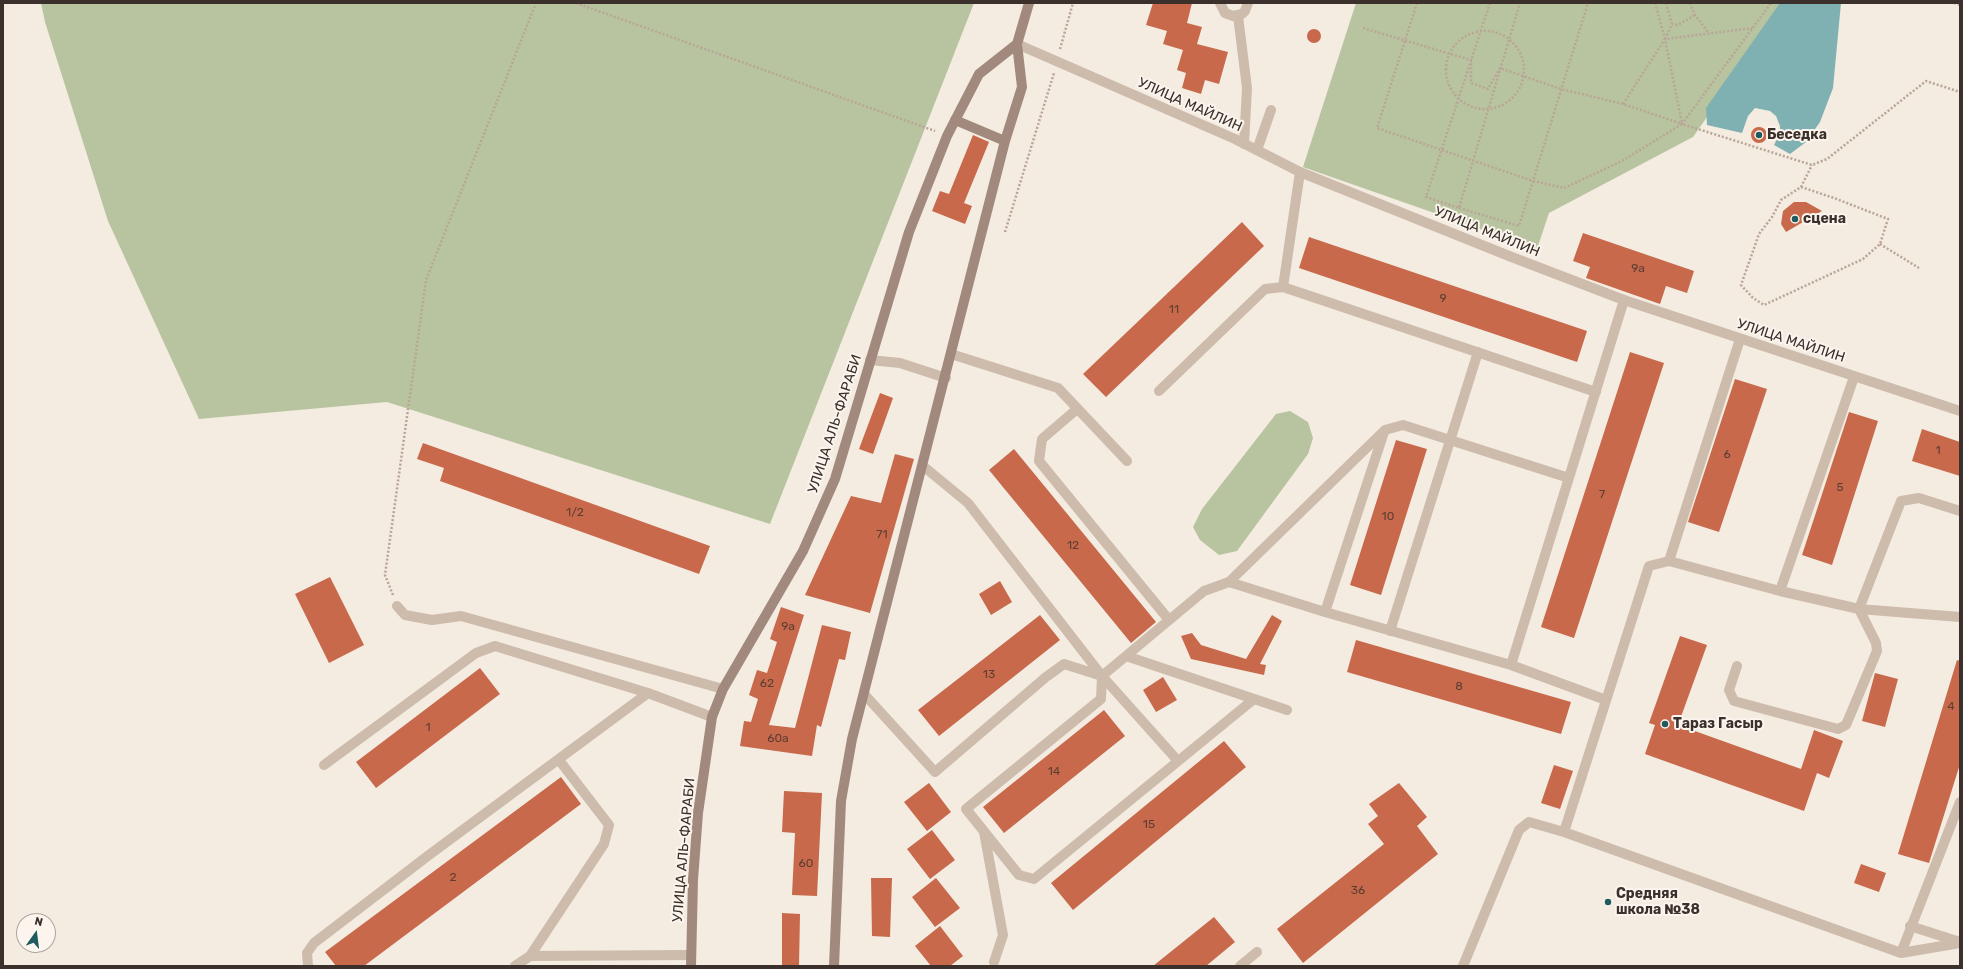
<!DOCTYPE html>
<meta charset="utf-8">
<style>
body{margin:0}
#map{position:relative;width:1963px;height:969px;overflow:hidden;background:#f4ebe1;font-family:Rubik,sans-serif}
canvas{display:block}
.frame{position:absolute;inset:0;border:4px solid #3b302b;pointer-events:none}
.north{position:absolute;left:16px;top:913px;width:40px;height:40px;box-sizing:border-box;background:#fbf5ee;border:1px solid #aea6a0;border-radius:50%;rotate:14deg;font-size:11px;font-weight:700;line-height:16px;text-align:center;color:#3b302b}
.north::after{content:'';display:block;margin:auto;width:14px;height:18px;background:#1f5a5e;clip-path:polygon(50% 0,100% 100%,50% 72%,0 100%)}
</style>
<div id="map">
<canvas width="1963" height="969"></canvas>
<div class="frame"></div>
<div class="north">N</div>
</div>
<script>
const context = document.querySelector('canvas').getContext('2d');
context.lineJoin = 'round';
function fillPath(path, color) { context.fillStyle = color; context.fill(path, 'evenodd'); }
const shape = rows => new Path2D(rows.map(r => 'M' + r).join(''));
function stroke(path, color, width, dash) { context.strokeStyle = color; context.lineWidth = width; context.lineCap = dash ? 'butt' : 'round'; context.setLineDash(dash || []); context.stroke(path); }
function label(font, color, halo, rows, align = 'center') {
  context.font = font + ' Rubik,sans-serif'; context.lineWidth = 4; context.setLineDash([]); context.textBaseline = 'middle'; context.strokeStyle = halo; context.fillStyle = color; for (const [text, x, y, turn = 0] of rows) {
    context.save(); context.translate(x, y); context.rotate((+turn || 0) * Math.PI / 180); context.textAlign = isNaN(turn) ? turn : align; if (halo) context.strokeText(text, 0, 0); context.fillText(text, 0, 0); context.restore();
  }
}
fillPath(shape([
 [41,3,974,3,770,524,387,402,199,419,108,221,45,22],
 [1356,3,1787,3,1693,137,1549,213,1537,249,1303,167],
 [1290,411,1308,422,1313,438,1308,454,1237,551,1219,555,1200,540,1193,527,1202,509,1276,414]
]), '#b8c4a0');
fillPath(shape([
 [1780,3,1841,3,1833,88,1820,122,1806,142,1790,154,1774,145,1780,133,1780,126,1776,116,1770,111,1755,108,1748,116,1742,133,1707,125,1706,108]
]), '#7fb0b2');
fillPath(shape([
 [1153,3,1192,3,1187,23,1202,27,1197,44,1228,52,1219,84,1205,80,1201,94,1182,88,1186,73,1177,70,1183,50,1163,44,1167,31,1146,25],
 '1307 36a7 7 0 1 1 14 0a7 7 0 1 1-14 0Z',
 '1751 135a8 8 0 1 1 16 0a8 8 0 1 1-16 0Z',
 [973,135,989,142,964,203,972,206,965,224,932,211,940,191,949,194],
 [1794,202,1806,202,1822,211,1786,232,1781,224,1783,211],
 [1242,222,1264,246,1106,397,1083,374],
 [1583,233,1694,271,1687,293,1666,286,1660,304,1586,278,1590,267,1573,261],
 [1309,237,1587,331,1577,362,1299,268],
 [1630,352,1664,363,1574,638,1541,627],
 [1735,379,1767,389,1719,532,1688,522],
 [880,393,893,398,873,454,859,449],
 [1849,412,1878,421,1832,565,1802,555],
 [1922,429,1960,442,1960,476,1912,461],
 [1396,440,1427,449,1381,595,1350,585],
 [423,443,710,546,699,574,440,481,444,468,417,459],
 [1014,449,1156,622,1131,643,989,470],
 [895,454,914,459,870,613,805,595,851,496,881,503],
 [330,577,364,645,329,663,295,594],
 [1000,581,1012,602,991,615,979,594],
 [781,607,804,615,769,725,795,728,822,625,851,632,845,660,839,659,821,727,817,725,812,756,740,746,744,721,751,722,758,699,749,695,757,670,767,673,777,642,770,639],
 [1040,615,1060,640,939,736,918,710],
 [1272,615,1282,621,1260,664,1266,665,1264,675,1191,659,1181,636,1192,633,1201,645,1246,659],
 [1680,636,1707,645,1678,725,1801,769,1814,730,1843,741,1829,778,1817,773,1804,811,1645,754,1655,725,1649,723],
 [1356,640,1571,702,1561,734,1347,672],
 [1957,660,1960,661,1960,764,1929,863,1898,854],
 [480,668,500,694,376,788,356,762],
 [1875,673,1898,679,1885,727,1862,721],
 [1163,677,1177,700,1156,712,1143,690],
 [1104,710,1125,736,1004,833,983,807],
 [1224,741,1246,767,1073,910,1051,883],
 [1554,765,1573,771,1560,809,1541,803],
 [561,777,581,804,364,966,336,966,325,952],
 [929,783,951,812,927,831,904,802],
 [1399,783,1427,817,1417,826,1438,854,1303,963,1277,929,1384,844,1368,824,1378,816,1369,804],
 [784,791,822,793,817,896,792,895,795,833,782,832],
 [932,830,955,860,930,879,907,849],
 [1861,864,1886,873,1879,892,1854,883],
 [871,878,892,878,890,937,872,936],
 [936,878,960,908,935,927,912,897],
 [782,913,800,914,799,966,782,966],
 [1214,917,1235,942,1206,966,1153,966],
 [940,926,963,956,950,966,931,966,915,946]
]), '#c8694b');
stroke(shape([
 [576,3,935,131],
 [1417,3,1377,128,1533,181,1564,188,1622,161,1682,124,1812,165,1827,159,1926,81,1960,92],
 [1490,3,1426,197,1459,208,1520,3],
 [1655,3,1665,39,1682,123],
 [1666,3,1672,24],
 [1690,3,1695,15,1708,32],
 [1954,3,1960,5],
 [1363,28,1471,60,1471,83,1488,89,1500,68,1561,89,1623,104,1682,124,1771,3],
 '1446 70a39 39 0 1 1 78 0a39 39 0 1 1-78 0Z',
 [1665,39,1672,24,1678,25,1695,15],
 [1060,49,1073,3],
 [1623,104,1665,39,1752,28],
 [1801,187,1834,198,1888,219,1880,244,1863,259,1764,305,1753,298,1741,285,1759,234,1772,217,1781,200,1801,187,1812,165],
 [1459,208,1519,226,1588,3],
 [1005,232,1054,73],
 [1880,244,1919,268],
 [393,595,385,575,426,280,536,3]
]), '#b9a596', 2.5, [2, 2]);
stroke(shape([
 [1220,3,1225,13,1233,16,1242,14,1245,11,1248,3],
 [1238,16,1247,88,1244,144],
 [1257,150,1271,110],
 [1283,287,1300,172],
 [951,354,1058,388,1127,461],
 [1159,391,1265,289,1283,287,1596,392],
 [1077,409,1042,439,1039,461,1169,620],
 [923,466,968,503,1102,676,1178,761],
 [1669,561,1740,339],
 [1229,582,1385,430,1403,425,1569,478],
 [1780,591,1854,377],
 [397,606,405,615,432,620,461,616,723,689],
 [1325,612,1384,432],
 [1390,631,1478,352],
 [1126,656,1287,710],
 [1511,665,1624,300],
 [1737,666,1729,690,1734,701,1838,729,1846,725,1877,651,1876,643,1859,609,1901,501,1919,498,1960,511],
 [1102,676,1101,699,966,809,1019,875,1034,879,1254,699],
 [865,695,935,772,1046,677,1064,664,1102,676,1204,591,1229,582,1325,612,1511,665,1606,700],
 [324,765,476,653,495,646,648,693,712,717],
 [984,832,1003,935,994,962],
 [1564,832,1649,566,1669,561,1780,591,1859,609,1960,617],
 [1910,926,1960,942],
 [1901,953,1960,802],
 [530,956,691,955],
 [308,966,307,953,314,943,429,855,648,693],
 [515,966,530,956,604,844,609,825,559,760],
 [1240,966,1257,952],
 [1463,966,1519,830,1529,822,1564,832,1901,953,1960,943]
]), '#cdbbac', 10);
stroke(shape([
 [1017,44,1235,139,1300,172,1509,256,1624,300,1960,411],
 [870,360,900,363,946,378]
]), '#cdbbac', 10);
stroke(shape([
 [955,120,1005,141],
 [691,966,693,880,698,813,712,717,723,689,803,551,835,479,909,232,947,136,979,74,1017,44],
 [834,966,841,801,852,739,1005,141,1022,87,1017,44,1029,3]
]), '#a18a7d', 10);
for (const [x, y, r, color] of [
 [1759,135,4,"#1f5a5e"],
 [1795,219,4,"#1f5a5e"],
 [1665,724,4,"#1f5a5e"],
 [1608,902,4,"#1f5a5e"]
]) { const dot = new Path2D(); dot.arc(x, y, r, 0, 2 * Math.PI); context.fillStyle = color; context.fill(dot); stroke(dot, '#fbf5ee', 1.5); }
label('12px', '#5e3e33', null, [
 ["9а",1638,269],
 ["9",1443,299],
 ["11",1174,310],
 ["1",1938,451],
 ["6",1727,455],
 ["5",1840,488],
 ["7",1602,495],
 ["1/2",575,513],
 ["10",1388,517],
 ["71",882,535],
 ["12",1073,546],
 ["9а",788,627],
 ["13",989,675],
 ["62",767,684],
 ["8",1459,687],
 ["4",1951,707],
 ["1",428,728],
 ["60а",778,739],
 ["14",1054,772],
 ["15",1149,825],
 ["60",806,864],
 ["2",453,878],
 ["36",1358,891]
]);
label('14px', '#3b302b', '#fbf5ee', [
 ["УЛИЦА МАЙЛИН",1190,105,24],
 ["УЛИЦА МАЙЛИН",1487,232,22],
 ["УЛИЦА МАЙЛИН",1791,341,18],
 ["УЛИЦА АЛЬ-ФАРАБИ",835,424,-72],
 ["УЛИЦА АЛЬ-ФАРАБИ",684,850,-85]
]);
label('bold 14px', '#3b302b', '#fbf5ee', [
 ["Беседка",1767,135],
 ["сцена",1803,219],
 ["Тараз Гасыр",1673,724],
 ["Средняя",1616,894],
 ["школа №38",1616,910]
], 'left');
</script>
